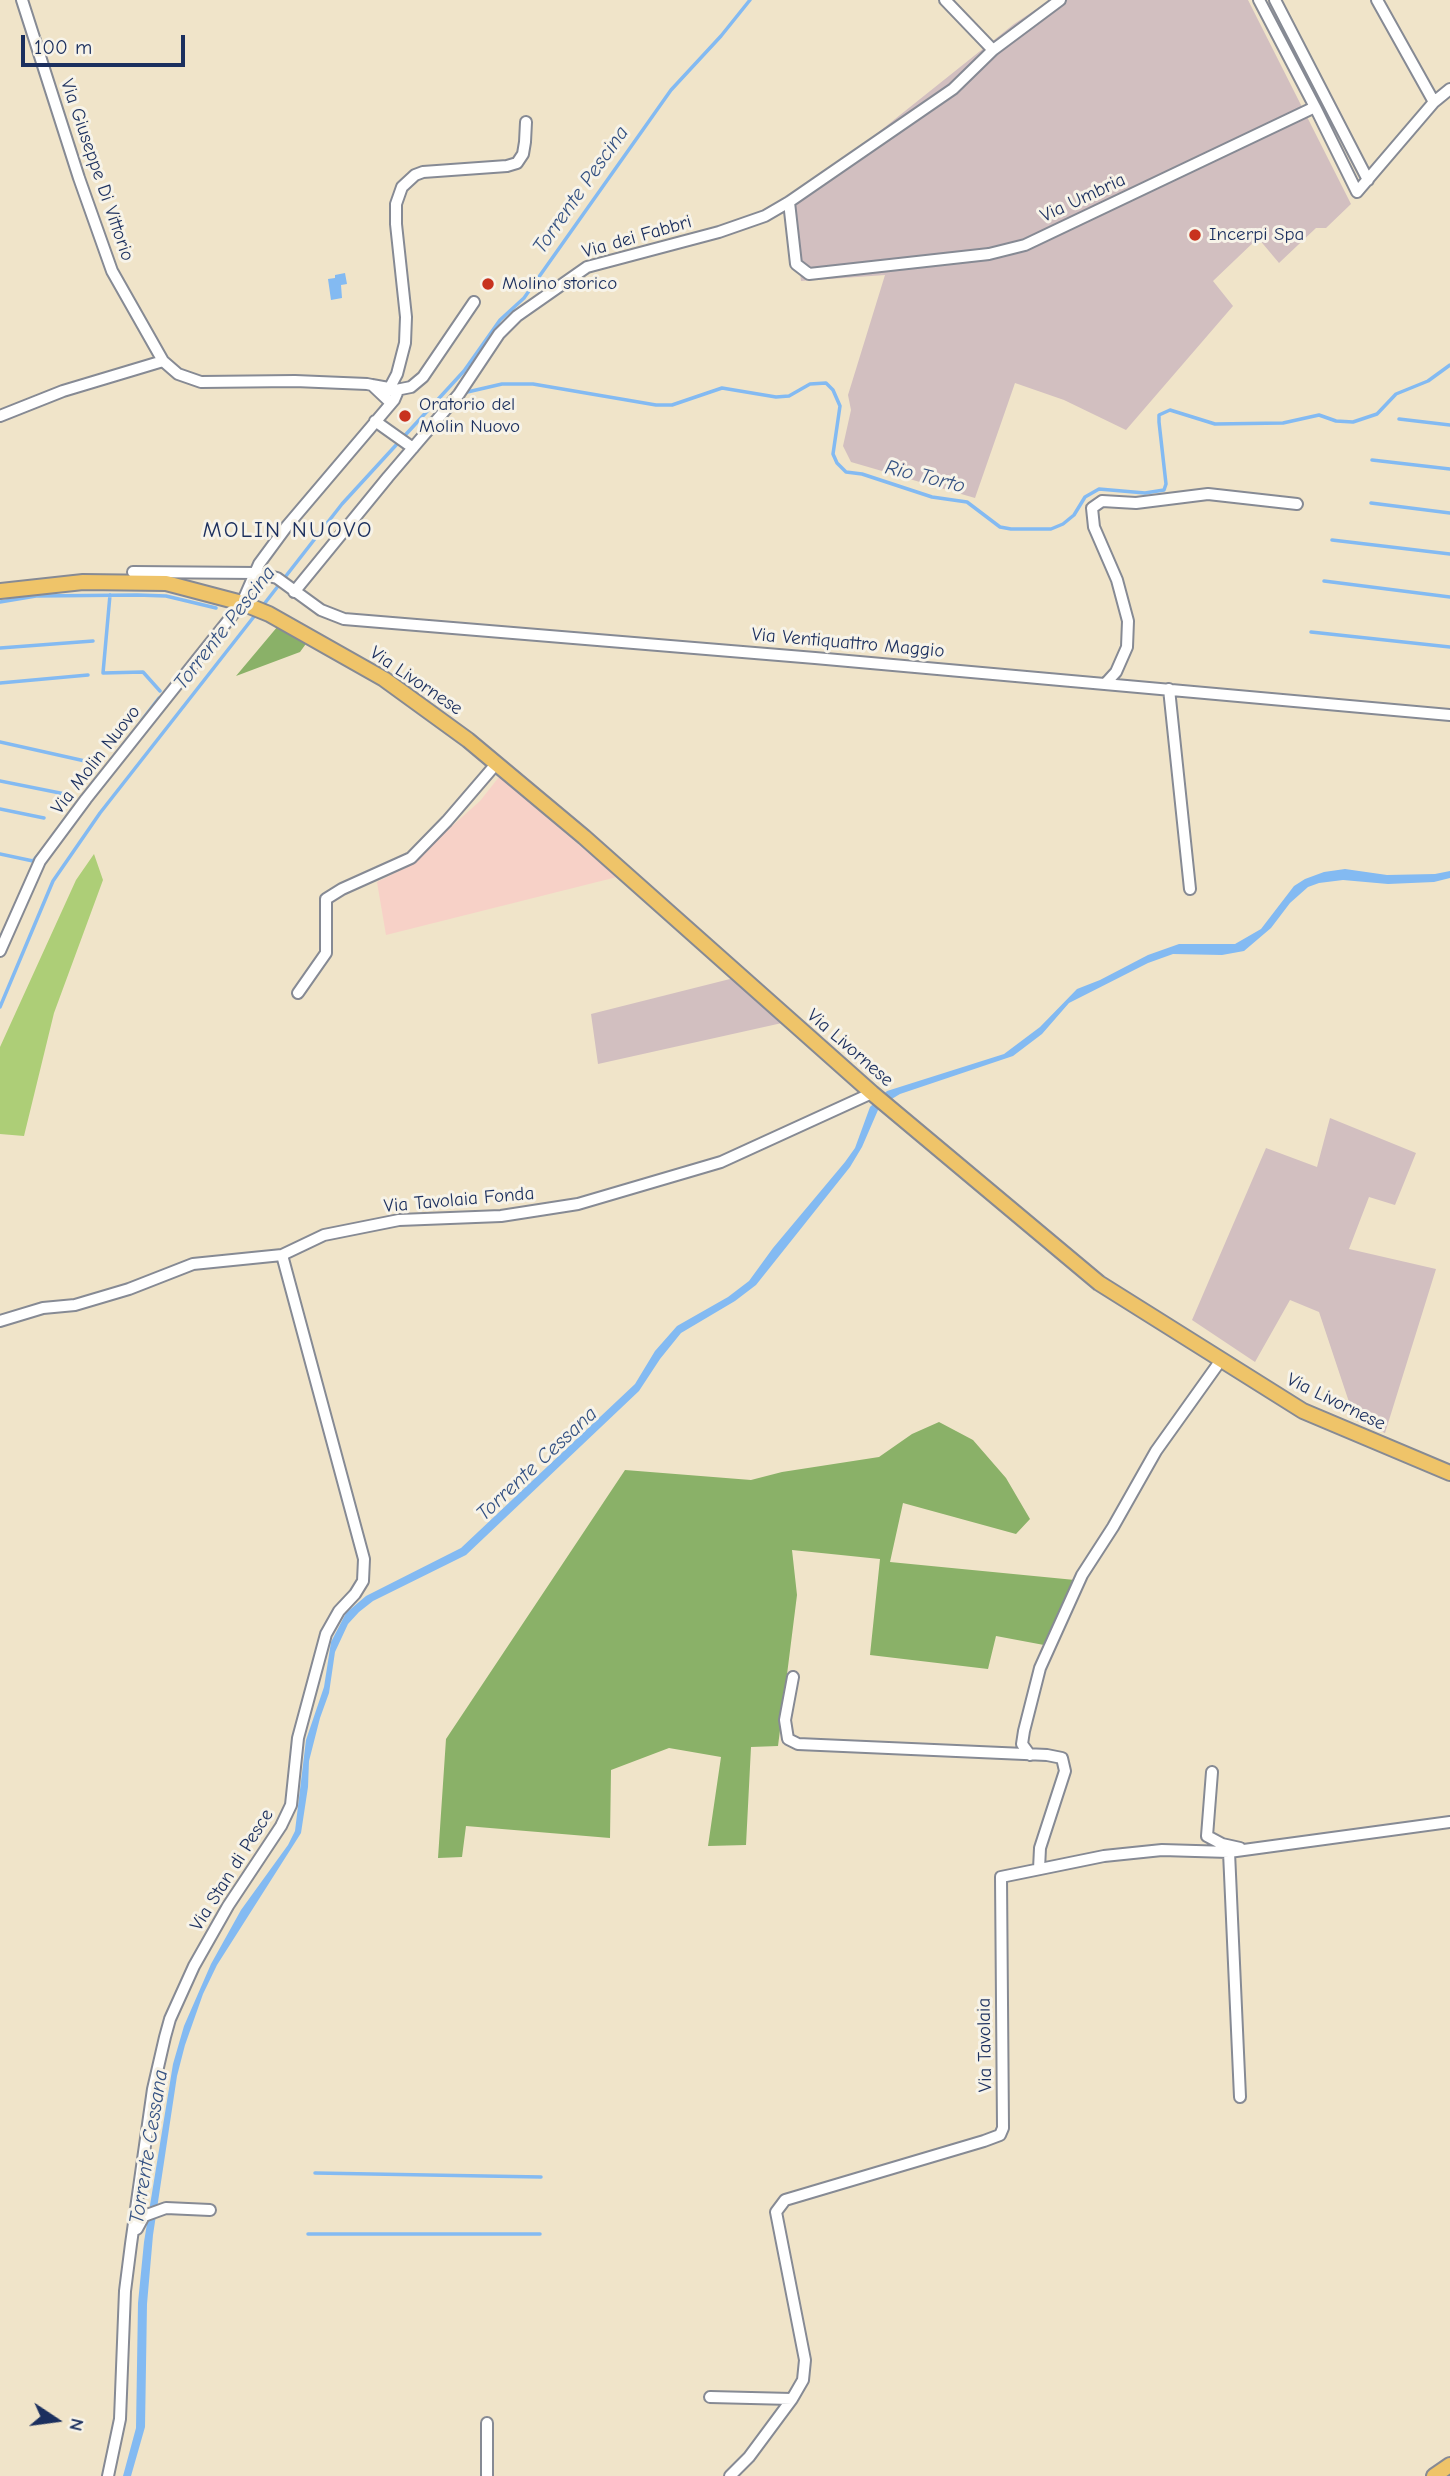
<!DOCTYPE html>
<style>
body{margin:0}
#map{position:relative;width:1450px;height:2476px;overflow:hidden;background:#f0e4c9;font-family:"Comic Neue",sans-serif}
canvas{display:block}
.north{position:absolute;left:21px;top:2385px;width:70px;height:70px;-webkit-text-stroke:5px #f7f3e8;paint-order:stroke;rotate:103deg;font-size:19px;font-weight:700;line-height:28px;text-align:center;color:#1b2f5e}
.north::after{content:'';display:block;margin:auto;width:24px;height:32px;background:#1b2f5e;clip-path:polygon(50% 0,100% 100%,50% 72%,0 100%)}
.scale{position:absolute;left:21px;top:35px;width:164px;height:32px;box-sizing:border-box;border:4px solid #1b2f5e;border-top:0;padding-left:9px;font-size:21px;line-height:24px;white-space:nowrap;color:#1b2f5e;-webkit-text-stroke:5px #f7f3e8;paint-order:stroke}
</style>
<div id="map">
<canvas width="1450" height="2476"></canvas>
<div class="north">N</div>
<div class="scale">100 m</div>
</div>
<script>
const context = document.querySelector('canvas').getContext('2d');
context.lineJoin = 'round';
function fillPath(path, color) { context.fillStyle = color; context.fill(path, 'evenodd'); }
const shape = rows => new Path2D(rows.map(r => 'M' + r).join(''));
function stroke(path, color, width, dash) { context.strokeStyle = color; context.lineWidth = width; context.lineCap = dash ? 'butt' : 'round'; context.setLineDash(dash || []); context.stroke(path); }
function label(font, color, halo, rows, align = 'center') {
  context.font = font + ' "Comic Neue",sans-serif'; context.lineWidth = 6; context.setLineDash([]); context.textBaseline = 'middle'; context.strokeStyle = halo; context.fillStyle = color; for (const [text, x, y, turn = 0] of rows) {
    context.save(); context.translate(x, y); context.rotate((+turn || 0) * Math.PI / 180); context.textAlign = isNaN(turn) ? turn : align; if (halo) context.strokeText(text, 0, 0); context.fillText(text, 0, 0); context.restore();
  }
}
fillPath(shape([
 [499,777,617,877,386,935,377,882,405,868,480,801]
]), '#f7d1c7');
fillPath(shape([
 [1050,0,1248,0,1351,204,1326,228,1316,228,1279,263,1258,238,1213,281,1233,306,1126,430,1064,400,1015,383,975,498,851,462,843,446,851,410,848,395,885,275,801,281,791,195,875,135,1014,24],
 [734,978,782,1023,598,1064,591,1014],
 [1330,1118,1416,1153,1395,1205,1369,1197,1349,1249,1436,1269,1385,1433,1355,1420,1319,1312,1290,1300,1255,1362,1192,1320,1266,1148,1317,1167]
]), '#d2bfc0');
fillPath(shape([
 [94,854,103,880,54,1013,24,1136,0,1134,0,1047,76,880]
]), '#adce77');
fillPath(shape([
 [278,626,308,641,300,652,236,676],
 [939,1422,973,1440,1006,1478,1030,1519,1016,1534,903,1503,890,1562,1075,1580,1044,1645,996,1636,988,1669,870,1655,880,1559,792,1550,797,1595,778,1746,751,1747,746,1845,708,1846,721,1757,669,1748,611,1770,610,1838,466,1826,462,1857,438,1858,446,1739,625,1470,751,1480,782,1472,879,1457,912,1434]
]), '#8ab168');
fillPath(shape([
 [345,273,347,284,341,285,342,298,331,300,328,279,335,278,335,275],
 [1345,869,1387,875,1435,874,1450,871,1450,878,1434,882,1388,884,1343,880,1319,883,1308,887,1290,903,1271,928,1244,951,1222,955,1173,954,1148,963,1069,1003,1042,1034,1013,1056,900,1094,890,1100,878,1110,862,1147,850,1167,756,1285,735,1301,681,1333,660,1359,639,1391,466,1555,373,1601,359,1612,348,1624,335,1652,329,1693,320,1718,309,1761,308,1787,301,1833,217,1965,203,1994,185,2045,177,2076,153,2235,147,2304,145,2427,131,2476,123,2476,136,2428,138,2303,144,2242,173,2064,184,2026,211,1964,241,1910,288,1845,295,1831,306,1740,324,1687,331,1642,346,1613,366,1596,461,1548,635,1384,655,1351,677,1326,728,1297,749,1281,773,1248,845,1162,855,1148,870,1107,887,1091,1004,1054,1040,1027,1077,989,1100,980,1148,955,1179,944,1235,944,1261,929,1294,886,1305,879,1324,872]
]), '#83baf2');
stroke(shape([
 [463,393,502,384,533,384,656,405,672,405,722,388,776,397,789,396,810,384,826,383,833,390,840,406,833,454,837,463,846,472,862,474,932,497,967,502,1000,527,1011,529,1051,529,1063,524,1074,515,1085,497,1099,489,1145,493,1164,490,1166,484,1159,422,1159,415,1170,410,1215,424,1283,423,1319,415,1336,421,1353,422,1377,414,1396,394,1428,381,1450,365],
 [1399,419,1450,425],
 [1372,460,1450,469],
 [1371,503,1450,513],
 [1332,540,1450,554],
 [1324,581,1450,597],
 [110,595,103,673,143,672,160,691],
 [0,602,36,596,137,595,166,596,216,608],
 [261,608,342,504,464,371,500,320,524,298,671,90,721,36,750,0],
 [1311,632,1450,647],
 [0,648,93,641],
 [0,683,88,675],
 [142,720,159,698],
 [0,742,85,761],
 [0,781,65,794],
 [0,809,44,818],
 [0,854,33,861,39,854],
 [0,1007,53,881,100,813,256,614],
 [315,2173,541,2177],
 [308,2234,540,2234]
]), '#83baf2', 3.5);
const minor = shape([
 [22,0,79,178,112,271,163,361,178,374,201,382,295,381,367,384,372,385,391,403],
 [945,0,993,50],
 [1275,0,1368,180],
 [1377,0,1434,102],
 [1315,107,1357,192,1434,102,1450,89],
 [789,202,796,264,809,274,989,254,1025,245,1315,107,1259,0],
 [396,390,411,387,423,377,474,302],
 [388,391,397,374,405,343,406,317,396,224,396,204,402,187,415,175,423,172,507,166,517,163,523,154,525,142,526,122],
 [0,416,63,391,163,361],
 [375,421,413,448],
 [133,572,256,573,277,578,321,610,344,619,815,658,1450,715],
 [294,592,388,477,459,394,499,334,517,316,587,267,719,232,765,216,789,202,953,89,993,50,1060,0],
 [1106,683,1116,672,1127,647,1128,621,1117,580,1094,527,1092,508,1102,501,1136,503,1208,494,1297,504],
 [1169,689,1190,889],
 [0,951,40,861,86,799,242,603,259,564,287,526,394,400,397,393,394,389,372,385],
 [298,993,326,953,326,899,342,889,411,858,447,821,496,764],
 [0,1321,43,1308,75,1305,129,1289,193,1264,282,1255,324,1235,399,1220,501,1216,578,1204,721,1162,872,1093],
 [793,1677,785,1720,788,1739,798,1744,1047,1755,1062,1758,1065,1771,1040,1848,1039,1869],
 [1030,1755,1022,1744,1024,1731,1040,1668,1082,1575,1113,1527,1156,1451,1221,1360],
 [1212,1772,1207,1836,1222,1844,1240,1848],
 [1229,1852,1240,2097],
 [137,2229,144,2216,166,2208,210,2210],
 [710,2397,792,2399],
 [108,2476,120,2419,125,2291,131,2244,153,2089,165,2037,170,2019,194,1966,228,1906,281,1826,291,1805,298,1738,326,1634,339,1611,355,1594,363,1581,364,1559,282,1255],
 [487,2476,487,2423],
 [730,2476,749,2457,792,2399,803,2380,805,2360,776,2212,785,2200,984,2141,1000,2135,1003,2128,1001,1877,1104,1856,1162,1850,1229,1852,1450,1822]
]);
const major = shape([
 [0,591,83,582,166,583,242,603,269,614,384,679,468,740,584,837,872,1093,1099,1283,1303,1411,1450,1473],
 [1434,2476,1450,2465]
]);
stroke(minor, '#868a94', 14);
stroke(major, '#868a94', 18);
stroke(minor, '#fff', 10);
stroke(major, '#efc469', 14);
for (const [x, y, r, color] of [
 [1195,235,7,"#c8321e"],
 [488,284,7,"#c8321e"],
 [405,416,7,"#c8321e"]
]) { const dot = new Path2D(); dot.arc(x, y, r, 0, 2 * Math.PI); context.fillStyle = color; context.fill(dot); stroke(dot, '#f7f3e8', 2.5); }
label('19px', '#1b2f5e', '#f7f3e8', [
 ["Via Giuseppe Di Vittorio",97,170,71],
 ["Via Umbria",1083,198,-25],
 ["Via dei Fabbri",637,237,-16],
 ["Via Ventiquattro Maggio",848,643,5],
 ["Via Livornese",416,681,34],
 ["Via Molin Nuovo",96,760,-52],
 ["Via Livornese",850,1048,41],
 ["Via Tavolaia Fonda",459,1200,-5],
 ["Via Livornese",1336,1402,26],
 ["Via Stan di Pesce",232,1870,-58],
 ["Via Tavolaia",985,2045,-91]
]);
label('19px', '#1b2f5e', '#f7f3e8', [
 ["Incerpi Spa",1209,235],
 ["Molino storico",502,284],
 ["Oratorio del",419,405],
 ["Molin Nuovo",419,427]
], 'left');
label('italic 21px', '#355283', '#f7f3e8', [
 ["Torrente Pescina",581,190,-55],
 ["Rio Torto",925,477,14],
 ["Torrente Pescina",225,628,-52],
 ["Torrente Cessana",537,1464,-43],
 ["Torrente Cessana",149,2147,-81]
]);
context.letterSpacing = '2px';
label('23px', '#1b2f5e', '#f7f3e8', [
 ["MOLIN NUOVO",288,530]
]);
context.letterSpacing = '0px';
</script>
